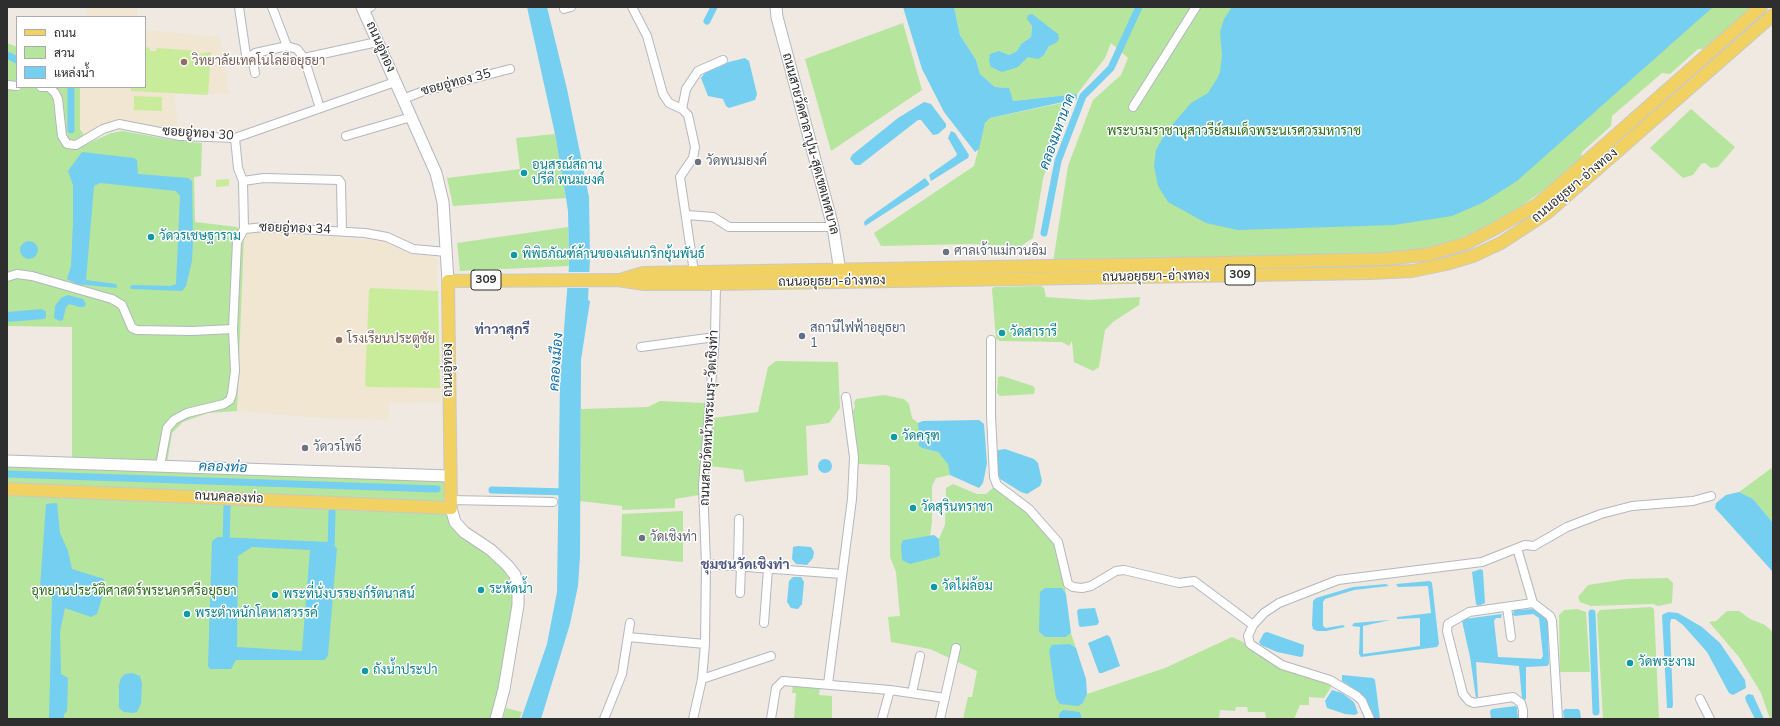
<!DOCTYPE html>
<meta charset="utf-8">
<style>
body{margin:0}
#map{position:relative;width:1780px;height:726px;overflow:hidden;background:#efe9e1;font-family:"Nunito Sans",Sarabun,sans-serif}
canvas{display:block}
.frame{position:absolute;inset:0;border:8px solid #2e2e2e;pointer-events:none}
.legend{position:absolute;left:16px;top:16px;width:130px;height:72px;box-sizing:border-box;background:#fff;border:1px solid #ababab;margin:0;padding:5px 7px;list-style:none;font-size:12px;color:#2e2e2e}
.legend li{display:flex;align-items:center;gap:8px;height:20px}
.legend b{width:20px;border:1px solid #ababab}
</style>
<div id="map">
<canvas width="1780" height="726"></canvas>
<div class="frame"></div>
<ul class="legend">
<li><b style="height:5px;background:#f2d163"></b>ถนน</li>
<li><b style="height:11px;background:#b6e59e"></b>สวน</li>
<li><b style="height:11px;background:#75cff0"></b>แหล่งน้ำ</li>
</ul>
</div>
<script>
const context = document.querySelector('canvas').getContext('2d');
context.lineJoin = 'round';
function fillPath(path, color) { context.fillStyle = color; context.fill(path, 'evenodd'); }
const shape = rows => new Path2D(rows.map(r => 'M' + r).join(''));
function stroke(path, color, width, dash) { context.strokeStyle = color; context.lineWidth = width; context.lineCap = dash ? 'butt' : 'round'; context.setLineDash(dash || []); context.stroke(path); }
function label(font, color, halo, rows, align = 'center') {
  context.font = font + ' "Nunito Sans",Sarabun,sans-serif'; context.lineWidth = 3; context.setLineDash([]); context.textBaseline = 'middle'; context.strokeStyle = halo; context.fillStyle = color; for (const [text, x, y, turn = 0] of rows) {
    context.save(); context.translate(x, y); context.rotate((+turn || 0) * Math.PI / 180); context.textAlign = isNaN(turn) ? turn : align; if (halo) context.strokeText(text, 0, 0); context.fillText(text, 0, 0); context.restore();
  }
}
fillPath(shape([
 [87,7,137,7,137,17,86,17],
 [145,30,220,37,229,94,174,94,179,133,135,122,120,122,85,136,80,129,80,87,145,87],
 [255,232,382,241,394,244,410,254,437,258,441,402,389,403,388,420,309,417,237,411,244,236,247,233]
]), '#f0e6d1');
fillPath(shape([
 [954,7,1751,7,1705,49,1698,49,1670,74,1662,73,1612,116,1611,126,1582,152,1581,159,1548,187,1499,222,1438,247,1385,255,1053,262,1068,166,1093,100,1121,75,1128,58,1111,43,1105,58,1077,94,1013,101,1008,88,995,87,980,74,976,60,960,35],
 [1027,19,1049,46,1044,55,1028,57,1018,67,999,51,1009,55,1017,51,1021,44,1031,37,1032,26],
 [903,23,922,90,831,151,805,59],
 [7,43,17,47,17,87,80,87,80,129,89,143,111,133,123,131,172,140,202,143,201,176,194,177,195,222,237,227,244,236,237,411,208,413,183,422,172,433,167,463,445,479,447,517,453,526,503,567,515,590,515,606,493,719,7,719,7,465,72,467,72,327,7,326],
 [1067,102,1043,179,1033,238,1021,246,970,244,881,246,874,233,974,166,985,123,990,118],
 [1691,109,1735,147,1718,167,1711,168,1705,163,1701,164,1693,175,1683,178,1650,148],
 [555,134,566,198,453,206,447,178,520,169,516,138],
 [568,227,569,266,460,271,457,243],
 [1041,286,1044,288,1046,297,1089,300,1140,297,1139,305,1113,322,1105,330,1099,367,1093,371,1074,362,1072,341,1069,346,1062,342,1000,341,996,339,992,289,994,287],
 [776,361,838,362,840,408,829,423,806,426,808,475,745,482,743,470,709,466,713,418,758,412,768,367],
 [1002,376,1033,386,1035,389,1034,394,1000,396,997,393,998,377],
 [884,395,904,399,909,404,912,418,918,423,919,446,922,448,938,452,949,464,950,475,936,478,932,486,932,521,930,536,903,540,940,555,939,539,945,525,946,488,953,484,977,494,986,494,994,487,1037,521,1058,550,1066,594,1061,588,1045,588,1039,632,1045,637,1066,637,1071,633,1076,648,1070,644,1083,703,1087,694,1165,668,1232,637,1243,642,1283,669,1328,682,1331,687,1324,698,1309,697,1309,705,1300,705,1294,719,1266,719,1265,712,1248,712,1247,707,1236,707,1235,711,1220,710,1219,719,1082,719,1080,712,1059,714,1059,719,963,719,968,697,972,697,977,671,930,649,891,642,888,617,900,616,896,572,890,557,890,467,887,465,859,464,857,461,853,411,855,407,854,402,856,399],
 [660,401,705,403,699,495,675,499,675,508,622,510,622,506,580,501,581,409,648,407],
 [1773,467,1773,523,1753,499,1739,492],
 [683,511,683,562,621,556,622,514],
 [1668,578,1673,583,1672,603,1658,606,1653,604,1591,606,1580,602,1578,597,1588,585,1627,579],
 [1651,607,1654,609,1659,719,1603,719,1597,614,1600,610],
 [1577,609,1586,612,1590,672,1560,672,1559,615,1564,610],
 [1727,611,1739,611,1750,619,1765,625,1773,632,1773,719,1770,719,1761,693,1739,657,1709,622,1716,621],
 [793,684,820,686,819,695,832,696,832,719,794,719,796,693,792,693],
 [506,708,522,712,519,719,503,719]
]), '#b6e59e');
fillPath(shape([
 [145,47,150,48,150,51,156,51,157,48,198,51,198,54,211,52,208,95,131,91,131,87,145,87],
 [134,96,162,97,162,111,134,110],
 [229,179,229,186,216,187,216,180],
 [371,288,438,291,440,388,368,387,365,385,369,290]
]), '#c9ec9a');
fillPath(shape([
 [527,7,547,7,567,89,589,197,590,258,588,300,590,301,581,360,580,556,578,586,570,624,541,719,521,719,547,644,557,592,560,380,569,266,568,211,566,198,555,134],
 [903,7,954,7,960,35,976,60,980,74,995,87,1009,88,1013,101,1077,94,1077,99,990,118,985,123,979,149,975,152,944,112,922,69],
 [1232,7,1713,7,1517,181,1482,203,1452,216,1394,225,1238,230,1206,223,1168,202,1158,186,1154,166,1156,150,1166,132,1191,103,1208,93,1218,77,1220,72,1222,55,1220,32,1224,19],
 [1032,14,1058,34,1059,39,1056,43,1049,46,1044,55,1038,59,1028,57,1018,67,1002,72,991,67,989,61,990,54,999,51,1009,55,1017,51,1021,44,1031,37,1032,26,1027,19,1028,15],
 [745,58,749,61,757,94,755,100,729,108,726,106,723,99,708,96,701,78,706,71,717,65],
 [924,102,931,104,946,124,946,127,938,134,933,135,921,120,918,120,860,165,855,165,850,159,852,155,898,118],
 [951,131,955,133,969,155,968,158,931,181,929,175,956,156,957,154,948,138],
 [82,152,134,158,137,160,138,174,188,178,192,181,193,240,192,261,186,286,182,291,131,289,130,287,132,285,171,286,176,284,180,196,176,191,100,183,94,186,86,280,116,284,117,286,116,288,76,284,67,279,71,266,73,223,73,185,68,171],
 [925,178,929,183,929,185,865,226,864,222,867,219],
 '20 250a9 9 0 1 1 18 0a9 9 0 1 1-18 0Z',
 [68,295,83,299,86,304,84,307,80,307,69,304,66,307,63,320,60,321,54,318,55,306,61,298],
 [42,309,46,312,46,317,44,319,7,322,7,312],
 [979,420,984,424,987,463,983,483,979,488,950,475,948,464,938,452,922,448,919,446,918,423,923,421],
 [1005,449,1034,459,1038,463,1042,481,1040,486,1027,494,1021,492,1000,479,997,472,998,450],
 '818 466a7 7 0 1 1 14 0a7 7 0 1 1-14 0Z',
 [1739,492,1753,499,1773,523,1773,572,1715,508,1716,503,1726,495],
 [57,503,60,533,68,551,72,569,104,579,105,588,97,614,91,617,65,608,60,632,61,674,68,678,67,711,64,714,64,719,49,719,52,597,40,587,46,504],
 [934,535,939,539,940,555,937,557,910,564,902,560,901,545,903,540],
 [218,537,328,542,337,548,328,655,325,660,236,660,231,669,210,669,208,666,212,541],
 [252,547,310,550,302,651,237,647,238,556],
 [798,546,811,547,814,552,813,558,807,565,796,564,792,559,793,547],
 [1481,569,1483,571,1485,603,1478,606,1476,604,1472,572],
 [793,577,801,577,804,582,802,604,798,609,791,608,787,602,789,581],
 [1430,581,1432,583,1439,644,1437,647,1361,657,1359,654,1360,627,1352,626,1354,623,1390,620,1363,626,1363,654,1420,646,1420,618,1397,619,1397,617,1431,613,1428,586,1398,587,1396,584],
 [1386,584,1389,586,1354,590,1325,599,1323,602,1323,626,1326,628,1343,625,1345,627,1326,631,1317,631,1313,629,1312,625,1313,601,1316,598,1353,587],
 [1045,588,1062,588,1066,594,1071,633,1066,637,1045,637,1039,632,1040,592],
 [1095,608,1099,622,1097,625,1081,627,1079,626,1077,611,1079,609],
 [1535,609,1546,616,1548,620,1549,664,1547,666,1526,667,1526,699,1523,701,1522,699,1519,666,1476,662,1478,697,1476,698,1470,657,1462,621,1464,619,1502,614,1501,618,1496,618,1494,621,1498,657,1541,659,1543,656,1539,618,1533,614,1515,616,1513,615,1514,610],
 [1668,612,1678,613,1702,627,1720,643,1745,680,1746,688,1733,695,1729,693,1707,652,1683,625,1675,619,1671,619,1670,624,1673,705,1672,708,1667,708,1662,615],
 [1267,632,1304,645,1303,656,1301,657,1277,652,1261,645,1259,642,1264,633],
 [1107,635,1110,637,1120,666,1102,673,1099,673,1088,643],
 [1070,644,1076,648,1086,679,1087,694,1083,703,1078,706,1060,704,1056,698,1049,650,1052,645],
 [132,673,140,676,142,684,141,704,137,712,133,713,124,712,119,708,119,685,121,678,125,674],
 [1342,675,1373,678,1375,680,1380,719,1373,719,1366,699,1360,693,1342,681],
 [1332,690,1342,693,1354,702,1358,713,1355,715,1345,714,1327,708,1325,701],
 [1748,694,1753,695,1764,719,1755,719,1746,701,1745,697],
 [1515,706,1517,707,1518,719,1491,719,1490,711,1492,709],
 [1565,709,1578,709,1580,711,1581,719,1564,719,1563,711],
 [1063,710,1080,712,1082,719,1059,719,1059,714]
]), '#75cff0');
fillPath(shape([
 [567,272,591,272,590,288,565,288]
]), '#efe9e1');
stroke(shape([
 [707,21,714,7],
 [7,55,17,60],
 [71,130,71,87],
 [1044,233,1058,161,1083,96,1111,68,1139,7],
 [7,474,437,489],
 [492,490,567,492],
 [226,545,227,506],
 [331,550,332,512],
 [1592,613,1596,712]
]), '#75cff0', 7);
const street = shape([
 [239,7,246,55,252,56],
 [272,7,287,46,297,49,304,58,377,42],
 [632,7,647,36,663,94,669,103,682,109,688,115,695,147,693,158,680,177,694,272],
 [564,9,571,7],
 [363,10,371,7],
 [304,58,320,108],
 [255,73,252,56,255,53,287,46],
 [7,85,17,86],
 [41,87,49,87,55,93,58,99,62,136,67,144,76,145,103,129,119,124,180,136,235,138,395,82],
 [403,99,421,92,510,69],
 [1133,107,1196,7],
 [682,109,686,89,698,71,723,60],
 [346,136,411,117],
 [235,138,238,168,243,181,244,229],
 [243,181,264,178,339,180,341,183,342,231],
 [687,215,713,217,729,227,833,227],
 [7,277,17,274,32,276,112,299,122,305,132,328,137,330,192,331,233,329],
 [991,340,991,415,994,477,997,485,1029,509,1058,542,1068,584,1073,587,1082,588,1091,586,1116,571,1124,570,1179,583,1194,581,1253,625,1264,613,1279,603,1338,580,1482,562,1525,545,1534,546,1567,527,1601,514,1632,506,1693,501,1711,496],
 [641,347,715,337],
 [160,466,167,428,174,420,187,413,224,404,230,400,232,394,235,371,233,329,237,242,244,229,265,227,365,233,387,237,413,249,447,252],
 [450,500,553,502],
 [1517,548,1533,603,1550,616,1552,621,1558,719],
 [706,564,842,574],
 [738,567,739,519],
 [740,593,741,567],
 [1507,607,1511,637],
 [764,623,768,569],
 [1253,625,1248,636,1250,644,1282,665,1330,680,1357,696,1362,701,1370,719],
 [628,637,705,644],
 [702,679,771,656],
 [828,684,852,499,854,457,846,397],
 [912,693,920,656],
 [1700,699,1710,719],
 [604,719,622,674,630,623],
 [693,719,702,679,705,644,706,564,703,485,715,337,716,284],
 [771,719,776,688,783,681,890,690,945,698],
 [882,719,890,690],
 [940,719,956,648],
 [1523,719,1523,710,1521,703,1513,697,1474,703,1469,701,1463,694,1447,631,1448,624,1469,612,1533,603]
]);
const secondary = shape([
 [362,7,436,173,443,202,448,281],
 [776,7,777,17,833,227,841,278],
 [7,461,450,476],
 [451,508,455,522,464,532,491,550,508,566,515,575,518,590,518,605,504,689,496,719]
]);
const primary = shape([
 [623,279,643,273,1222,263,1386,259,1430,254,1467,243,1496,228,1538,204,1761,7],
 [7,489,451,508,448,281,618,280,644,284,716,284,1370,273,1412,271,1446,264,1473,256,1501,243,1547,213,1773,15]
]);
stroke(street, '#b4b7c1', 10);
stroke(secondary, '#b4b7c1', 13);
stroke(primary, '#c9c9c9', 14);
stroke(street, '#fff', 8);
stroke(secondary, '#fff', 11);
stroke(primary, '#f2d163', 12);
for (const [x, y, r, color] of [
 [184,62,4,"#8d6e63"],
 [698,162,4,"#6b7280"],
 [524,173,4,"#0f9aa8"],
 [151,237,4,"#0f9aa8"],
 [946,252,4,"#6b7280"],
 [514,255,4,"#0f9aa8"],
 [1002,333,4,"#0f9aa8"],
 [802,336,4,"#5c6f8a"],
 [339,340,4,"#8d6e63"],
 [894,437,4,"#0f9aa8"],
 [305,448,4,"#6b7280"],
 [913,508,4,"#0f9aa8"],
 [642,538,4,"#6b7280"],
 [934,587,4,"#0f9aa8"],
 [481,590,4,"#0f9aa8"],
 [275,595,4,"#0f9aa8"],
 [187,614,4,"#0f9aa8"],
 [1630,663,4,"#0f9aa8"],
 [365,671,4,"#0f9aa8"]
]) { const dot = new Path2D(); dot.arc(x, y, r, 0, 2 * Math.PI); context.fillStyle = color; context.fill(dot); stroke(dot, '#fff', 1.5); }
for (const [x, y, w] of [
 [1240,275,30],
 [486,280,30]
]) { const box = new Path2D(); box.roundRect(x - w / 2, y - 10, w, 20, 3); context.fillStyle = '#fff'; context.fill(box); stroke(box, '#2e2e2e', 1); }
label('bold 12px', '#2e2e2e', null, [
 ["309",1240,275],
 ["309",486,280]
]);
label('13px', '#2e2e2e', '#fff', [
 ["ถนนอู่ทอง",380,47,66],
 ["ซอยอู่ทอง 35",456,83,-15],
 ["ซอยอู่ทอง 30",198,134,4],
 ["ถนนสายวัดศาลาปูน-สุดเขตเทศบาล",810,144,75],
 ["ถนนอยุธยา-อ่างทอง",1575,186,-40],
 ["ซอยอู่ทอง 34",295,229,2],
 ["ถนนอยุธยา-อ่างทอง",1156,277,-1],
 ["ถนนอยุธยา-อ่างทอง",832,282,-1],
 ["ถนนอู่ทอง",449,370,-90],
 ["ถนนสายวัดหน้าพระเมรุ-วัดเชิงท่า",710,418,-87],
 ["ถนนคลองท่อ",229,498,3]
]);
label('13px', '#785e54', '#fff', [
 ["วิทยาลัยเทคโนโลยีอยุธยา",192,62],
 ["โรงเรียนประตูชัย",347,340]
], 'left');
label('13px', '#2c6e1b', '#fff', [
 ["พระบรมราชานุสาวรีย์สมเด็จพระนเรศวรมหาราช",1234,132],
 ["อุทยานประวัติศาสตร์พระนครศรีอยุธยา",134,592]
]);
label('13px', '#5b616d', '#fff', [
 ["วัดพนมยงค์",706,162],
 ["ศาลเจ้าแม่กวนอิม",954,252],
 ["วัดวรโพธิ์",313,448],
 ["วัดเชิงท่า",650,538]
], 'left');
label('13px', '#0d838f', '#fff', [
 ["อนุสรณ์สถาน",532,166],
 ["ปรีดี พนมยงค์",532,181],
 ["วัดวรเชษฐาราม",159,237],
 ["พิพิธภัณฑ์ล้านของเล่นเกริกยุ้นพันธ์",522,255],
 ["วัดสารารี",1010,333],
 ["วัดครุฑ",902,437],
 ["วัดสุรินทราชา",921,508],
 ["วัดไผ่ล้อม",942,587],
 ["ระหัดน้ำ",489,590],
 ["พระที่นั่งบรรยงก์รัตนาสน์",283,595],
 ["พระตำหนักโคหาสวรรค์",195,614],
 ["วัดพระงาม",1638,663],
 ["ถังน้ำประปา",373,671]
], 'left');
label('13px', '#4e5e75', '#fff', [
 ["สถานีไฟฟ้าอยุธยา",810,329],
 ["1",810,344]
], 'left');
label('italic 14px', '#0d6fa3', '#fff', [
 ["คลองมหานาค",1058,132,-70],
 ["คลองเมือง",557,362,-86],
 ["คลองท่อ",223,468,2]
]);
label('bold 14px', '#4d5680', '#fff', [
 ["ท่าวาสุกรี",502,331],
 ["ชุมชนวัดเชิงท่า",745,566]
]);
</script>
